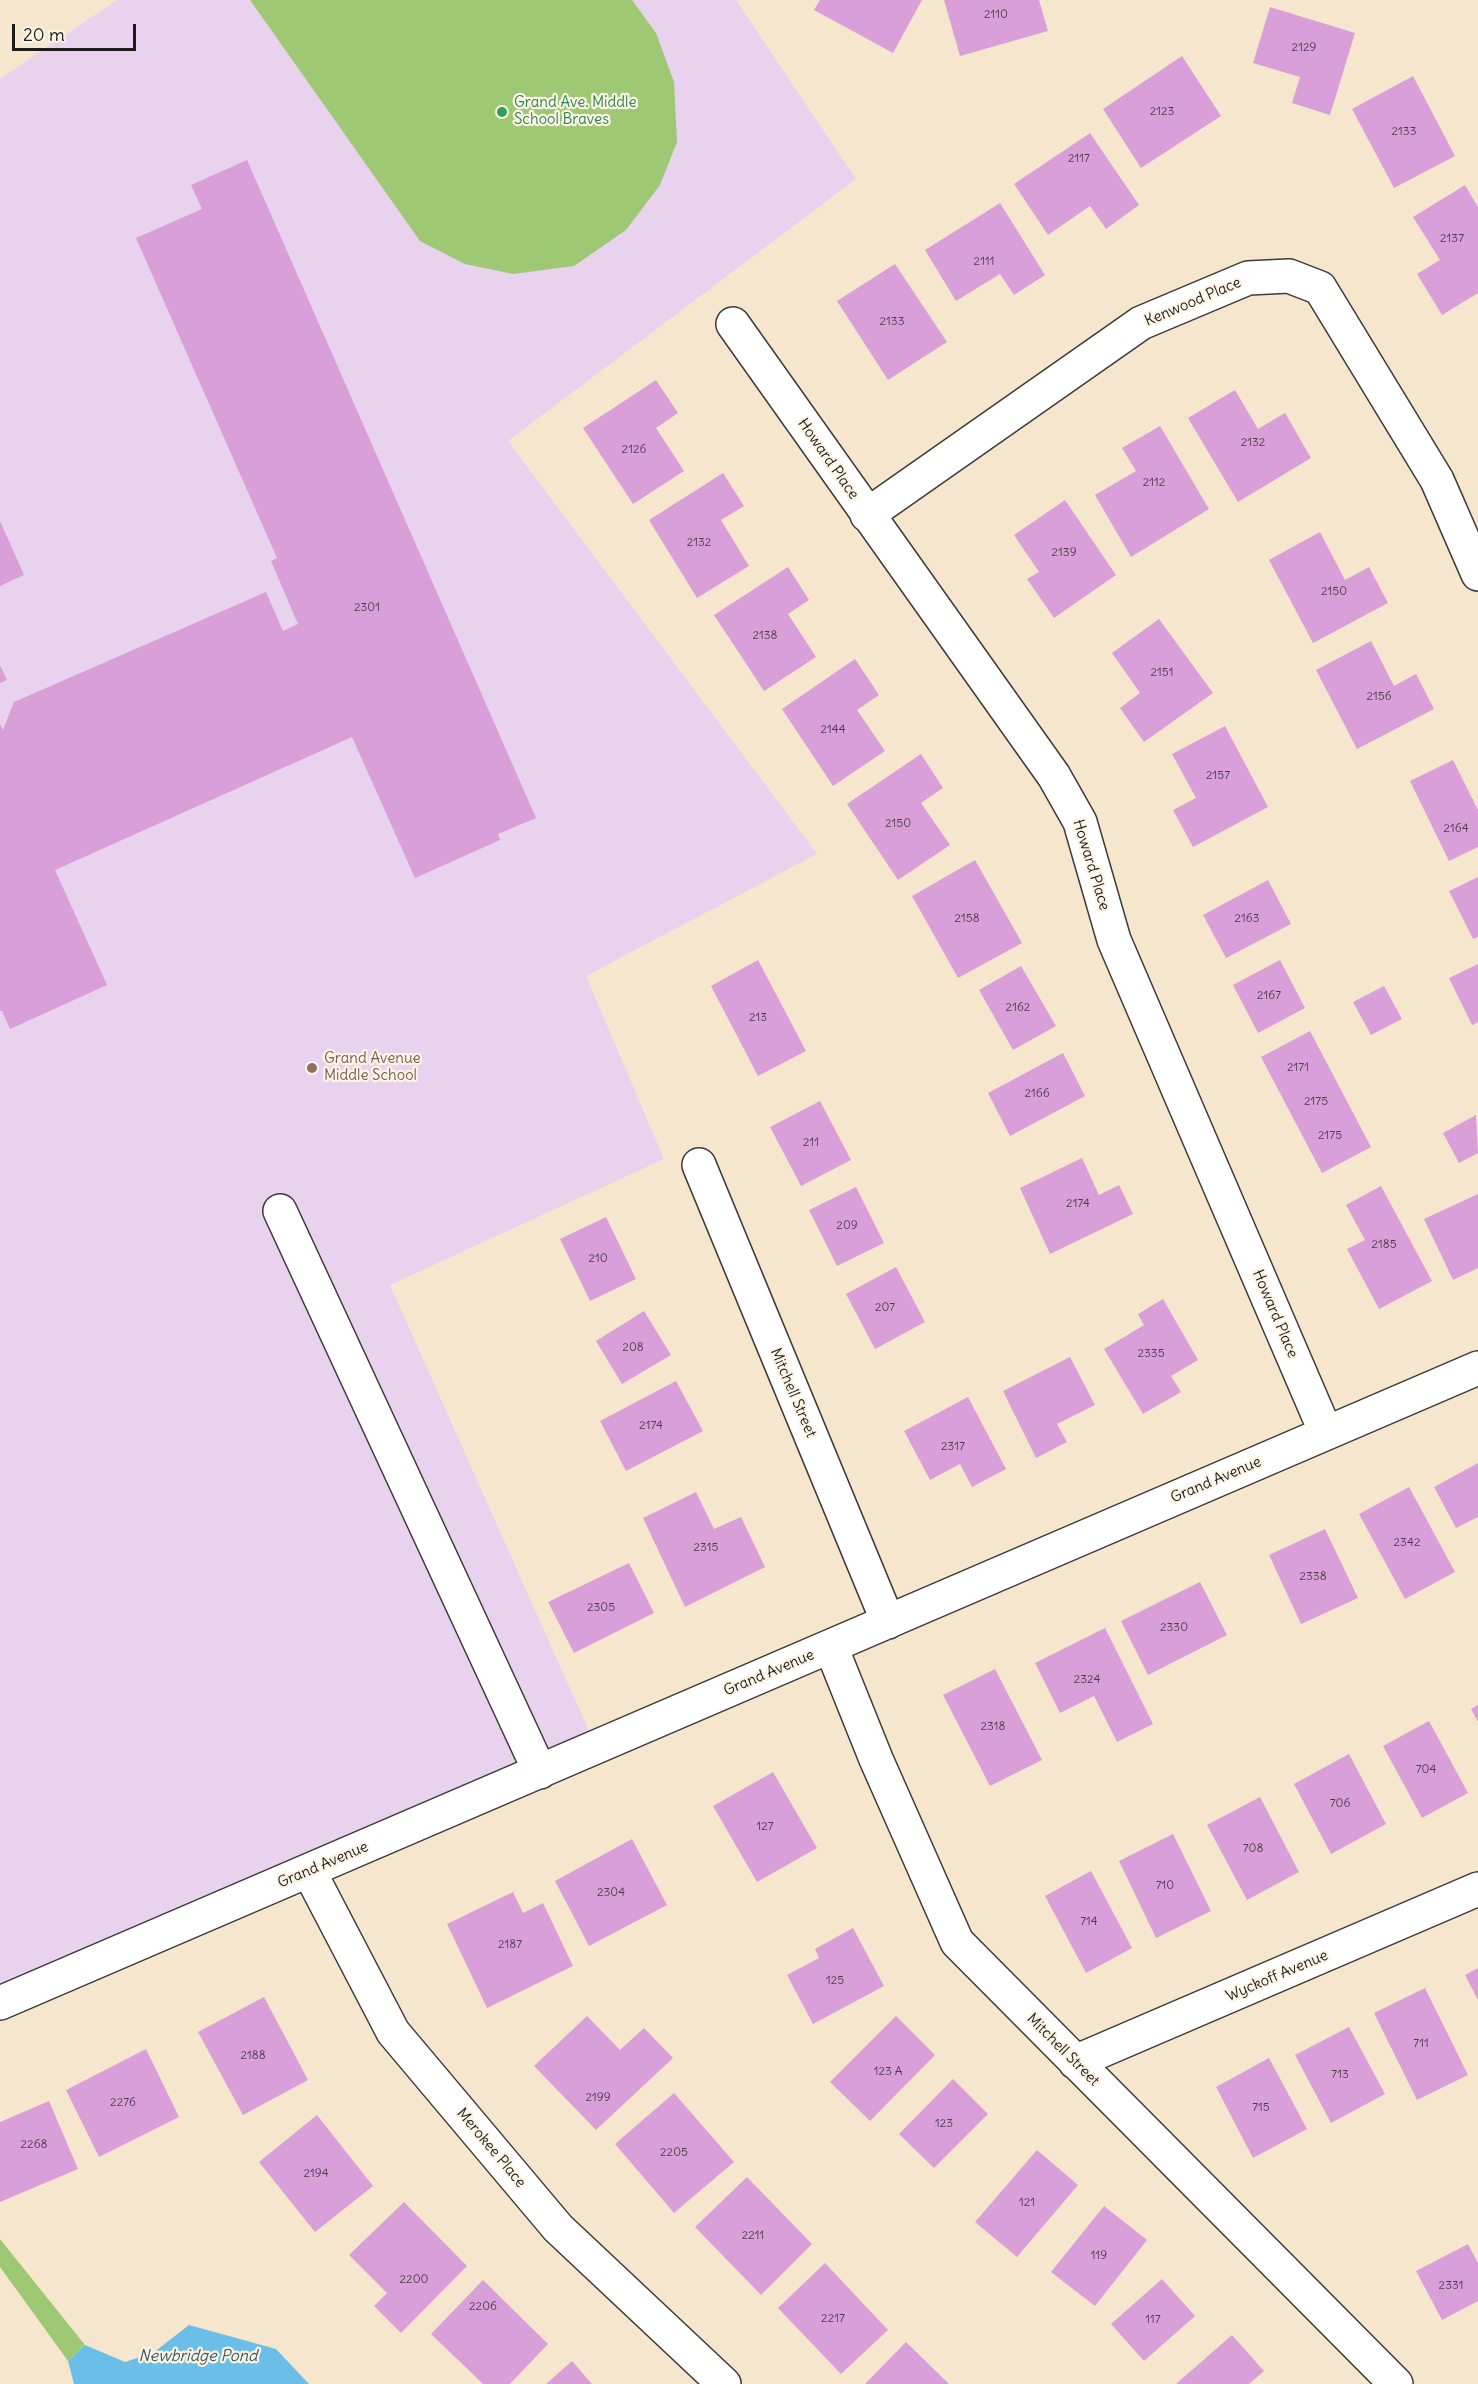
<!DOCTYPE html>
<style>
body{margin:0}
#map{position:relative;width:1478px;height:2384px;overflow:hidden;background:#f7e6ce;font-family:Delius,sans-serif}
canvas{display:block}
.scale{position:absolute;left:12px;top:24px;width:124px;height:27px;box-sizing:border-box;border:3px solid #1c1c1c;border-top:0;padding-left:8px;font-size:18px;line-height:21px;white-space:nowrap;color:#1c1c1c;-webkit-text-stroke:4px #fcf5e5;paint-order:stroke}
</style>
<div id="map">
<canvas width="1478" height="2384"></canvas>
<div class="scale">20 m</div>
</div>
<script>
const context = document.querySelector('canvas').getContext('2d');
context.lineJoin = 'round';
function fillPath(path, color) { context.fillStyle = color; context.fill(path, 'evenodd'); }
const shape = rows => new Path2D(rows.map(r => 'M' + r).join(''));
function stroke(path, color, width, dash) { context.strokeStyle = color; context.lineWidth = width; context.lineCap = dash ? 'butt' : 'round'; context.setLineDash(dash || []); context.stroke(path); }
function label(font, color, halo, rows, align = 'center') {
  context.font = font + ' Delius,sans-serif'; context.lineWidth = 4.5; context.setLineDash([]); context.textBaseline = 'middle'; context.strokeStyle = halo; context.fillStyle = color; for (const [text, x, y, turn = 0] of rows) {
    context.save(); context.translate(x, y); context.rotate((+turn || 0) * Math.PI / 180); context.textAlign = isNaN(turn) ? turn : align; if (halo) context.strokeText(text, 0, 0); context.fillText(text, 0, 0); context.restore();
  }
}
fillPath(shape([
 [117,0,736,0,856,179,508,441,817,854,586,976,664,1159,390,1285,593,1740,0,1996,0,79]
]), '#e8d2ee');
fillPath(shape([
 [250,0,632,0,656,33,674,82,677,142,660,185,626,230,574,266,513,274,465,264,420,241],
 [0,2239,85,2345,68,2361,0,2267]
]), '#9fc874');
fillPath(shape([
 [189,2325,276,2349,309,2384,74,2384,68,2361,85,2345,125,2362,153,2353]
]), '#6bbee7');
fillPath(shape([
 [820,0,922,0,893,53,814,10],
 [944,0,1039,0,1048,31,960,56],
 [1270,7,1355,33,1330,115,1292,103,1300,77,1253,63],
 [1182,56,1221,116,1141,168,1103,109],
 [1413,76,1455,156,1394,188,1352,109],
 [1090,133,1139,205,1106,229,1090,206,1048,235,1014,184],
 [247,160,536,818,498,834,500,840,415,878,352,737,55,870,107,985,10,1029,2,1011,0,1011,0,724,3,730,14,702,266,592,283,631,298,624,271,561,277,558,136,238,202,209,191,185],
 [1465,185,1478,207,1478,293,1442,315,1417,274,1440,260,1413,217],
 [1000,203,1045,275,1014,295,1000,274,956,301,925,250],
 [895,264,947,342,888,380,837,301],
 [656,380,678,413,656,428,684,471,633,504,583,428],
 [1235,390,1258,429,1285,413,1311,458,1238,502,1188,418],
 [1160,426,1209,509,1131,557,1095,495,1136,471,1122,448],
 [723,473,744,506,721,520,749,566,697,598,649,520],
 [1065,500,1116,575,1054,618,1027,579,1039,572,1014,535],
 [0,521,24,575,0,586],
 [1320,532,1345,580,1369,567,1388,603,1313,643,1269,560],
 [788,567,809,600,788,614,816,657,764,691,714,615],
 [1159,619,1213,693,1144,742,1120,708,1140,693,1112,653],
 [1371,641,1394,686,1416,674,1434,709,1357,749,1316,670],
 [855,659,879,695,857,710,885,751,833,786,782,709],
 [0,665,7,680,0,683],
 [1225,726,1268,807,1193,847,1173,810,1196,798,1172,754],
 [921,754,943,788,921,803,950,845,898,880,847,804],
 [1453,760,1478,810,1478,847,1449,861,1410,781],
 [975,860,1022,943,958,978,912,896],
 [1478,877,1478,937,1473,939,1449,891],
 [1268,880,1291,924,1226,958,1203,915],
 [758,960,806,1051,758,1076,711,986],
 [1280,960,1305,1008,1258,1033,1233,985],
 [1478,964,1478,1022,1472,1025,1449,978],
 [1021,966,1056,1026,1013,1050,979,990],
 [1384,986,1402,1019,1371,1035,1353,1002],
 [1310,1031,1371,1147,1322,1173,1261,1057],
 [1063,1053,1085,1096,1010,1136,988,1093],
 [820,1101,851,1160,801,1186,770,1127],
 [1476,1115,1478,1153,1459,1163,1443,1133],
 [1082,1158,1099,1195,1119,1185,1133,1214,1050,1254,1020,1188],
 [1381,1186,1432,1281,1379,1309,1347,1249,1365,1240,1346,1205],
 [856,1187,884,1243,837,1266,809,1210],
 [1478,1194,1478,1268,1453,1280,1424,1219],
 [606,1217,636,1279,590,1301,560,1239],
 [896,1267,925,1322,875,1349,846,1294],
 [1163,1299,1198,1360,1171,1376,1181,1392,1143,1414,1104,1349,1144,1325,1138,1314],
 [644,1311,671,1355,622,1384,596,1341],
 [1070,1357,1095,1405,1057,1424,1067,1442,1036,1458,1003,1391],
 [676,1381,703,1431,626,1471,600,1421],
 [968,1397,1006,1469,972,1487,960,1464,930,1480,904,1431],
 [1478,1463,1478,1517,1456,1528,1434,1487],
 [1409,1487,1455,1572,1405,1599,1359,1514],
 [696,1492,714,1529,741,1517,765,1567,685,1607,643,1518],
 [1325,1529,1358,1598,1301,1624,1269,1555],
 [629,1563,654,1613,574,1653,548,1602],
 [1200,1582,1227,1635,1148,1675,1121,1621],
 [1105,1628,1153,1724,1117,1742,1094,1696,1060,1713,1035,1663],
 [995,1669,1042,1760,990,1786,943,1695],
 [1478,1705,1478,1722,1471,1709],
 [1429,1721,1468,1793,1422,1818,1383,1746],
 [1349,1754,1386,1824,1331,1854,1294,1784],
 [773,1772,817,1848,757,1882,713,1806],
 [1260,1797,1299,1872,1247,1900,1207,1825],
 [1173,1834,1211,1911,1156,1938,1119,1861],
 [632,1839,667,1905,589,1946,555,1881],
 [1091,1871,1132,1948,1086,1973,1045,1896],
 [513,1892,523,1913,543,1903,573,1966,487,2008,447,1924],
 [853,1928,884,1986,813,2024,787,1975,819,1958,815,1949],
 [1478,1968,1478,2000,1465,1975],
 [1425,1988,1468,2075,1417,2100,1374,2013],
 [264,1997,308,2080,243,2115,198,2032],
 [587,2016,620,2050,644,2028,673,2058,596,2130,534,2066],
 [896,2016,935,2055,870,2121,830,2082],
 [1349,2027,1385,2094,1331,2123,1295,2055],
 [146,2049,179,2117,99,2157,66,2090],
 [1269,2058,1307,2129,1253,2158,1216,2087],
 [953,2079,988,2114,934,2168,899,2134],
 [674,2093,734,2162,674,2213,615,2144],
 [49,2101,78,2169,0,2202,0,2122],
 [317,2115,373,2186,315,2232,259,2162],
 [1037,2150,1078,2185,1017,2257,975,2222],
 [747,2177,812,2244,761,2295,695,2227],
 [404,2202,467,2266,401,2333,374,2306,387,2293,349,2255],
 [1104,2206,1147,2240,1095,2306,1051,2272],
 [1468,2244,1478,2263,1478,2301,1442,2320,1416,2271],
 [825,2263,888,2330,841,2374,778,2308],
 [1162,2279,1195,2316,1144,2361,1111,2324],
 [483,2280,548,2344,510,2384,483,2384,431,2334],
 [1232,2335,1264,2371,1249,2384,1176,2384],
 [906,2342,949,2384,865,2384],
 [572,2361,592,2384,546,2384]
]), '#d99fd9');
const minor = shape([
 [733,324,1054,776,1080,822,1114,940,1326,1433],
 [867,515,1141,323,1248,278,1289,276,1320,288,1437,480,1478,574],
 [699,1165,888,1622],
 [280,1211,540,1772],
 [831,1647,876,1759,957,1942,1396,2384],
 [309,1871,393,2032,558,2228,724,2384],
 [0,2003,1478,1368],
 [1075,2062,1478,1889]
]);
stroke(minor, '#3d3a37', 36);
stroke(minor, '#fff', 33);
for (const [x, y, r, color] of [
 [502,112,6,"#2e9e5b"],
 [312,1068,6,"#8d6e63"]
]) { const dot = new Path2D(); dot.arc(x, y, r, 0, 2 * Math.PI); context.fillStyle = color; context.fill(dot); stroke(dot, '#fcf5e5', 2); }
label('12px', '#4b3d4b', null, [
 ["2110",996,15],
 ["2129",1304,48],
 ["2123",1162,112],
 ["2133",1404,132],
 ["2117",1079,159],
 ["2137",1452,239],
 ["2111",984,262],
 ["2133",892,322],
 ["2132",1253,443],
 ["2126",634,450],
 ["2112",1154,483],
 ["2132",699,543],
 ["2139",1064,553],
 ["2150",1334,592],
 ["2301",367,608],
 ["2138",765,636],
 ["2151",1162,673],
 ["2156",1379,697],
 ["2144",833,730],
 ["2157",1218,776],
 ["2150",898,824],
 ["2164",1456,829],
 ["2158",967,919],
 ["2163",1247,919],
 ["2167",1269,996],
 ["2162",1018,1008],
 ["213",758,1018],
 ["2171",1298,1068],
 ["2166",1037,1094],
 ["2175",1316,1102],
 ["2175",1330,1136],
 ["211",811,1143],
 ["2174",1078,1204],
 ["209",847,1226],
 ["2185",1384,1245],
 ["210",598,1259],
 ["207",885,1308],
 ["208",633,1348],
 ["2335",1151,1354],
 ["2174",651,1426],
 ["2317",953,1447],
 ["2342",1407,1543],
 ["2315",706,1548],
 ["2338",1313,1577],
 ["2305",601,1608],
 ["2330",1174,1628],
 ["2324",1087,1680],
 ["2318",993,1727],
 ["704",1426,1770],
 ["706",1340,1804],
 ["127",765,1827],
 ["708",1253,1849],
 ["710",1165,1886],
 ["2304",611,1893],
 ["714",1089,1922],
 ["2187",510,1945],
 ["125",835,1981],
 ["711",1421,2044],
 ["2188",253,2056],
 ["123 A",888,2072],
 ["713",1340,2075],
 ["2199",598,2098],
 ["2276",123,2103],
 ["715",1261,2108],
 ["123",944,2124],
 ["2268",34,2145],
 ["2205",674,2153],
 ["2194",316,2174],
 ["121",1027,2203],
 ["2211",753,2236],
 ["119",1099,2256],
 ["2200",414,2280],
 ["2331",1451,2286],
 ["2206",483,2307],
 ["2217",833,2319],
 ["117",1153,2320]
]);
label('15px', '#27864d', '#fcf5e5', [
 ["Grand Ave. Middle",514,103],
 ["School Braves",514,120]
], 'left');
label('15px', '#1c1c1c', '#fcf5e5', [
 ["Kenwood Place",1193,302,-23],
 ["Howard Place",828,459,55],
 ["Howard Place",1091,865,73],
 ["Howard Place",1275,1314,67],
 ["Mitchell Street",793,1393,67],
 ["Grand Avenue",1216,1480,-23],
 ["Grand Avenue",769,1673,-23],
 ["Grand Avenue",323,1865,-23],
 ["Wyckoff Avenue",1277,1976,-23],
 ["Mitchell Street",1063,2050,45],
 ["Merokee Place",491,2148,50]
]);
label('15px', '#785e54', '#fcf5e5', [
 ["Grand Avenue",324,1059],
 ["Middle School",324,1076]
], 'left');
label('italic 16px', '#385563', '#fcf5e5', [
 ["Newbridge Pond",198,2356]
]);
</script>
